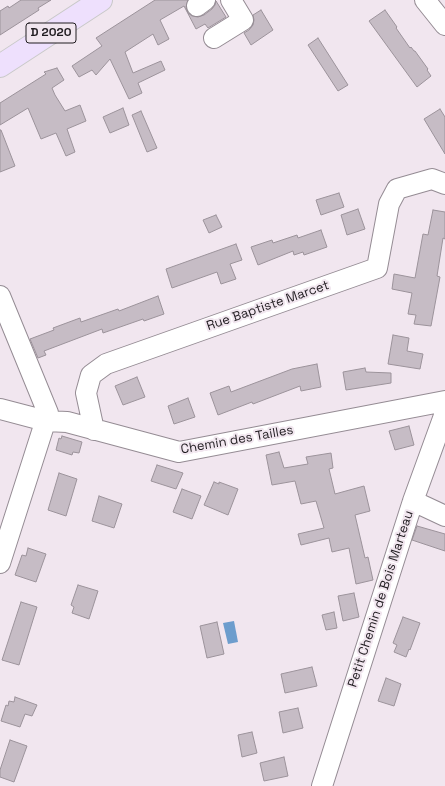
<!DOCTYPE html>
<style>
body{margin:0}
canvas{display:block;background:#f1e6ef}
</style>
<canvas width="445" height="786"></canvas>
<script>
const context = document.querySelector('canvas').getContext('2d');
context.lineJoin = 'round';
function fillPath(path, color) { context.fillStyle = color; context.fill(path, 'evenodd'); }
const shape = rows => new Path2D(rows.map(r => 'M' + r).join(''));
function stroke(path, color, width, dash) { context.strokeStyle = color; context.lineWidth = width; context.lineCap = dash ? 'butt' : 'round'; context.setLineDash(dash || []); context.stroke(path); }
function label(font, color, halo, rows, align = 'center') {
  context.font = font + ' "Space Grotesk",sans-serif'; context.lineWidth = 4; context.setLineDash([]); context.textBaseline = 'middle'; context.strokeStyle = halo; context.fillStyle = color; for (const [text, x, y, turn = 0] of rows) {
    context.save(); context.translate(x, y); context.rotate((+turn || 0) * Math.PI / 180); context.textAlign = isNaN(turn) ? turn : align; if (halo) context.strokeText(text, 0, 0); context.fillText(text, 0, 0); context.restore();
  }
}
fillPath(shape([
 [234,621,238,642,228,644,223,623]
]), '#6d9dcd');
const building = shape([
 [21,0,51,0,38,8,39,10,0,35,0,11,8,6,9,8,21,0],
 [155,0,188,0,186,7,188,13,192,16,198,17,204,15,212,9,215,5,216,1,226,17,208,28,205,24,196,29,184,6,160,20,169,39,158,45,153,34,125,52,133,73,161,61,165,70,138,83,142,93,129,99,110,59,96,75,92,70,79,77,72,66,102,46,96,38,155,0],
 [261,10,273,30,251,45,244,33,249,30,253,25,254,20,253,15,261,10],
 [385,10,397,27,396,28,410,48,411,47,414,51,415,51,428,69,427,70,431,76,417,87,369,21,385,10],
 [318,38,348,85,338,91,308,45,318,38],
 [57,68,64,80,52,88,55,95,65,111,80,105,86,121,67,129,75,152,66,156,56,133,41,139,28,108,0,125,0,103,46,74,44,72,57,68],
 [123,108,129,125,110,133,103,117,123,108],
 [440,109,445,117,445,154,424,119,440,109],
 [141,111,157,148,147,152,132,115,141,111],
 [0,130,1,130,15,166,0,172,0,130],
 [339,193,344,207,321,215,316,200,339,193],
 [358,209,365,229,347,235,341,215,358,209],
 [433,210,445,212,445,239,443,238,437,276,440,277,431,326,414,324,416,315,408,314,412,293,392,289,394,274,415,278,423,234,428,235,433,210],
 [216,215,222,227,209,233,203,220,216,215],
 [321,230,327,247,304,255,303,252,294,255,293,251,258,265,251,247,272,240,273,243,297,235,298,238,321,230],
 [236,244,242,260,230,264,236,279,221,284,217,272,172,288,166,269,236,244],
 [158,296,164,314,144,321,143,319,103,333,102,329,44,351,46,355,38,358,30,339,54,330,53,328,80,318,81,322,118,309,119,311,158,296],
 [393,335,409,338,407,351,423,354,420,369,388,364,393,335],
 [317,364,321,387,301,391,300,386,253,404,252,402,218,415,210,393,229,386,231,392,292,369,317,364],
 [365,368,366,372,391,373,391,383,346,390,343,372,365,368],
 [137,377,145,397,123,405,115,386,137,377],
 [188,398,195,417,174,424,168,406,188,398],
 [409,426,414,445,395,450,389,431,409,426],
 [62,436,82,442,79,453,73,452,72,455,56,450,59,438,61,439,62,436],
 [279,452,284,468,308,464,306,457,331,453,333,468,329,469,335,494,364,486,370,511,355,515,365,558,368,557,373,580,356,584,349,548,332,552,329,538,301,545,298,534,324,528,316,501,301,504,295,481,272,485,266,455,279,452],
 [157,465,183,473,176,489,151,481,157,465],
 [59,473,77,479,66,516,48,510,59,473],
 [214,482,219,484,219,482,238,489,228,515,204,505,214,482],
 [182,489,201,496,192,519,173,512,182,489],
 [99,496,122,504,114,528,92,521,99,496],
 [417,526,445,534,445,551,412,540,417,526],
 [28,548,46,554,36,582,15,575,22,555,26,556,28,548],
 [78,585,98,591,89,619,72,613,74,607,71,605,78,585],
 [354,593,359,617,343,621,338,596,354,593],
 [21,602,37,607,19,665,2,660,21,602],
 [334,612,337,628,326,630,322,615,334,612],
 [403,617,420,623,410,650,409,649,406,657,394,652,397,645,393,643,403,617],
 [217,622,224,654,207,658,200,626,217,622],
 [312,667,317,686,285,693,281,674,312,667],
 [386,678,401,684,394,706,378,701,386,678],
 [15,697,37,705,32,716,25,714,20,727,1,721,6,705,8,706,9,701,14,702,15,697],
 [298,708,303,728,283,733,279,712,298,708],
 [252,732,257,753,242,757,238,735,252,732],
 [10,740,27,746,14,782,0,777,0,770,10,740],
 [284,757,288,776,264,781,260,763,284,757]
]);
fillPath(building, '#c6bcc5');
stroke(building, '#9c939b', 1);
const minor = shape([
 [425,0,445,25],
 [197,6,205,0],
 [214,38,243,20,231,0],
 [0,296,48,413,0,563],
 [0,409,46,421,67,422,179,452,445,401],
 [94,430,86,393,91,375,106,364,377,268,389,204,397,189,432,179,445,184],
 [413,501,445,516],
 [322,786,413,501,445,413]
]);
const major = shape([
 [0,66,101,0]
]);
stroke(minor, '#958c94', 22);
stroke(major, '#c9c9c9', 24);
stroke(minor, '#fff', 20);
stroke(major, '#eee0fd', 22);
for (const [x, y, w] of [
 [51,33,50]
]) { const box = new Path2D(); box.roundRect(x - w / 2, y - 10, w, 20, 3); context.fillStyle = '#f1e6ef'; context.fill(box); stroke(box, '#201c20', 1); }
label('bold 12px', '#201c20', null, [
 ["D 2020",51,33]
]);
label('13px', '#201c20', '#f1e6ef', [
 ["Rue Baptiste Marcet",268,306,-19],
 ["Chemin des Tailles",237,440,-10],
 ["Petit Chemin de Bois Marteau",381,599,-72]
]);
</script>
